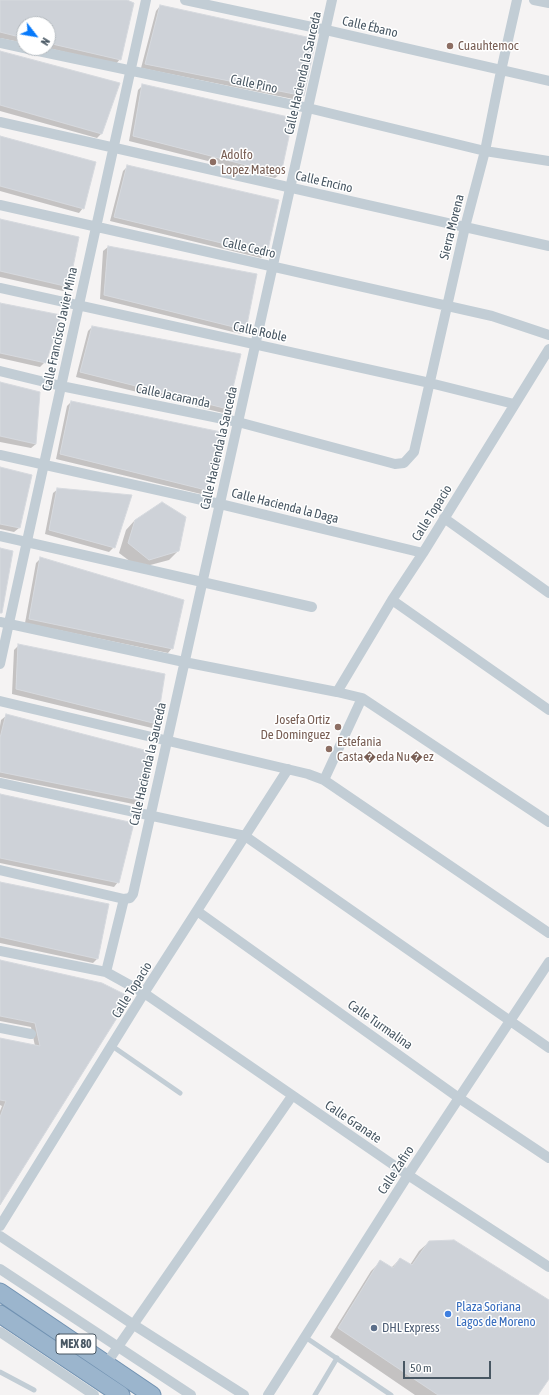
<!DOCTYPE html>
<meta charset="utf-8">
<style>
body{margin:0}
#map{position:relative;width:549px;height:1395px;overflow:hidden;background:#f5f3f3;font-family:"Asap Condensed",sans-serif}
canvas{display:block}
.north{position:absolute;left:16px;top:16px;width:40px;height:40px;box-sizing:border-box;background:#fff;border:1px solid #b6bcc1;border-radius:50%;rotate:121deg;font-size:11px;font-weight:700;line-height:16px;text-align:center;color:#485763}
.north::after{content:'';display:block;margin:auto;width:14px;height:18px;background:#0679fb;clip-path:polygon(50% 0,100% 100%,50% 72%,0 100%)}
.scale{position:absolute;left:403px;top:1361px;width:88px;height:18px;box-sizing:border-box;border:2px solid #485763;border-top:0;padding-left:5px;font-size:12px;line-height:14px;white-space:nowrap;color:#485763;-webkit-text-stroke:3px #fff;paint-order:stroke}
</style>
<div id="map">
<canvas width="549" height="1395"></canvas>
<div class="north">N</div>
<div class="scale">50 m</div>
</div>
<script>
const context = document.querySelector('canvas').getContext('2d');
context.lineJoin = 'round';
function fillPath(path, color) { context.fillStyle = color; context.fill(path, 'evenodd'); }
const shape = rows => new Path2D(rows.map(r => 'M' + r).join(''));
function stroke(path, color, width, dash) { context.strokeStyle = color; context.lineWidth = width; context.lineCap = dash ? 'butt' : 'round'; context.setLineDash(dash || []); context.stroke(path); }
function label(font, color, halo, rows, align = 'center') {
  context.font = font + ' "Asap Condensed",sans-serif'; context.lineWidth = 3; context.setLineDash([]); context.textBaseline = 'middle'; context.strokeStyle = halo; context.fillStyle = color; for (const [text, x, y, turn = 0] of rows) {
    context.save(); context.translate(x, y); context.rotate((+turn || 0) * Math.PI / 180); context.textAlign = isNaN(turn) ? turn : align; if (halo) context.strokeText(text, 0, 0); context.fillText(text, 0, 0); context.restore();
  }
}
fillPath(shape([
 [0,0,125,0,120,59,116,64,48,48,48,24,24,24,24,43,0,38],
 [160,6,315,40,303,96,298,100,141,68,156,11],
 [0,52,119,83,101,134,97,138,0,111],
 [143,85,292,118,280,174,275,178,129,141,138,90],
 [0,137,83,208,79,213,0,191],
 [128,166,266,253,261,258,110,221,123,171],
 [0,220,77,237,68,287,63,291,0,277],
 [108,247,256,275,245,330,241,334,100,299,103,251],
 [0,304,45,362,40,367,0,358],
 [92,327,227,408,223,413,76,377,88,331],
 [0,383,36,444,31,448,0,442],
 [71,402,205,490,201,494,56,459,67,406],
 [0,468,19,528,14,532,0,529],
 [58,489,114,547,109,552,45,534,53,493],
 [135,520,178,551,169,560,139,568,119,553,126,530],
 [41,558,172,648,168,653,25,623,36,563],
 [18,646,156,723,152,728,12,694,14,650],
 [6,716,143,801,138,805,0,777,0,726,1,720],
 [0,795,118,882,114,887,0,863],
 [0,883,97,959,93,963,0,943],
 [0,961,101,984,0,1204,0,1111,2,1106,0,1105,0,1039,35,1046,31,1027,0,1021],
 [429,1242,549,1302,549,1377,537,1395,415,1395,330,1337,371,1271,380,1262,391,1268,400,1259,410,1265,419,1251]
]), '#0003');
const building = shape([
 [0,0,127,0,134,3,121,60,48,43,48,24,24,24,24,38,0,32,0,0],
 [160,5,316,39,304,96,145,64,160,5],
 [0,51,120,83,102,134,0,105,0,51],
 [142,84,293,118,281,174,133,136,142,84],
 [0,136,96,162,84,209,0,186,0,136],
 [127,165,279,200,267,254,114,217,127,165],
 [0,219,79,237,69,287,0,271,0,219],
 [108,246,257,274,246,330,104,295,108,246],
 [0,303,61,315,46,363,0,353,0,303],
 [92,326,241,354,228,409,80,372,92,326],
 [0,382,40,392,36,444,0,436,0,382],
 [71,401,226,433,206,490,60,454,71,401],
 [0,467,32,475,20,528,0,524,0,467],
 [57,488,132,495,115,548,49,530,57,488],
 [162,502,186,517,179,551,149,560,128,543,135,520,162,502],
 [0,548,13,551,2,613,0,613,0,548],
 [40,557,184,600,173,649,29,619,40,557],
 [18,644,165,674,157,724,16,689,18,644],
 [6,714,152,752,144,801,0,772,0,738,6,714],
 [0,794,134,823,119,883,0,858,0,794],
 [0,882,109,904,98,959,0,937,0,882],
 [0,960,102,983,130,997,0,1205,0,1117,6,1101,0,1100,0,1038,40,1046,35,1023,0,1016,0,960],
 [454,1240,549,1300,549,1379,538,1395,438,1395,338,1328,380,1260,393,1268,400,1258,412,1265,429,1241,454,1240]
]);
fillPath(building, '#ced2d8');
stroke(building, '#d6d9de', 1);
const trunk = shape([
 [0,1292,152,1395],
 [0,1314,121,1395]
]);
stroke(trunk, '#7192b2', 19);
stroke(shape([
 [112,1046,180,1093],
 [305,1337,391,1395],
 [0,1372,34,1390],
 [315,1395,337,1358]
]), '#c2cdd5', 5);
stroke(shape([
 [185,0,326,30,549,81],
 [534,0,549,3],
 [0,43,24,48],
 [24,48,308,108,485,151,549,161],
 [0,122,549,246],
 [0,205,492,316,549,335],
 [0,288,430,383,514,404],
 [0,371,61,386,238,422,395,464,404,463,414,452,465,227,485,151,501,71,517,0],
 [0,455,220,504,423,553],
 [444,518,549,593],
 [0,536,312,607],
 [392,600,549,710],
 [0,622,184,662,337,692,362,698,549,822],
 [0,664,146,0],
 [337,692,392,600,423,553,549,349],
 [0,701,308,774,324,780,549,933],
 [324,780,362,698],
 [0,783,245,836,549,1048],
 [0,870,124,899,130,898,133,894,332,0],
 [197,911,459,1098,549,1158],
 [0,951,106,972,144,993,408,1175,549,1267],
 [106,972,124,899],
 [0,1028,31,1034],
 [0,1226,144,993,288,769],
 [0,1236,134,1325,244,1395],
 [0,1269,191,1395],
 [0,1332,94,1395],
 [106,1364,292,1096],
 [268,1395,408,1175,549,962]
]), '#c2cdd5', 10);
stroke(trunk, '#9bb5cd', 17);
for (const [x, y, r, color] of [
 [450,46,4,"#8d6e63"],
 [213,162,4,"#8d6e63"],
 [338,727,4,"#8d6e63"],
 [329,749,4,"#8d6e63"],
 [448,1314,4,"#3f7fe0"],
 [374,1328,4,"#5c6f8a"]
]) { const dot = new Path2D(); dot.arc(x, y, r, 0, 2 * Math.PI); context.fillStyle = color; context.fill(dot); stroke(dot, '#fff', 1.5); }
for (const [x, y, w] of [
 [76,1344,40]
]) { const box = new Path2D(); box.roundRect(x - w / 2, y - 10, w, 20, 3); context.fillStyle = '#fff'; context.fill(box); stroke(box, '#485763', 1); }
label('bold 12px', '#485763', null, [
 ["MEX 80",76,1344]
]);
label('13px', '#485763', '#fff', [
 ["Calle Ébano",370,27,13],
 ["Calle Hacienda la Sauceda",303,73,-77],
 ["Calle Pino",254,84,12],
 ["Calle Encino",324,182,13],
 ["Sierra Morena",452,227,-76],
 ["Calle Cedro",249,248,13],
 ["Calle Francisco Javier Mina",60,329,-78],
 ["Calle Roble",260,332,12],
 ["Calle Jacaranda",173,396,12],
 ["Calle Hacienda la Sauceda",219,448,-77],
 ["Calle Hacienda la Daga",285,506,14],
 ["Calle Topacio",432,513,-58],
 ["Calle Hacienda la Sauceda",148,764,-77],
 ["Calle Topacio",132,990,-58],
 ["Calle Turmalina",380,1025,35],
 ["Calle Granate",353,1122,34],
 ["Calle Zafiro",396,1170,-57]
]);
label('13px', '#785e54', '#fff', [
 ["Cuauhtemoc",458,46],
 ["Adolfo",221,155],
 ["Lopez Mateos",221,170],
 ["Josefa Ortiz",330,720,"right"],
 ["De Dominguez",330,735,"right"],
 ["Estefania",337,742],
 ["Casta�eda Nu�ez",337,757]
], 'left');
label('13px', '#366cbe', '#fff', [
 ["Plaza Soriana",456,1307],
 ["Lagos de Moreno",456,1322]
], 'left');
label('13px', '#4e5e75', '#fff', [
 ["DHL Express",382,1328]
], 'left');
</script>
